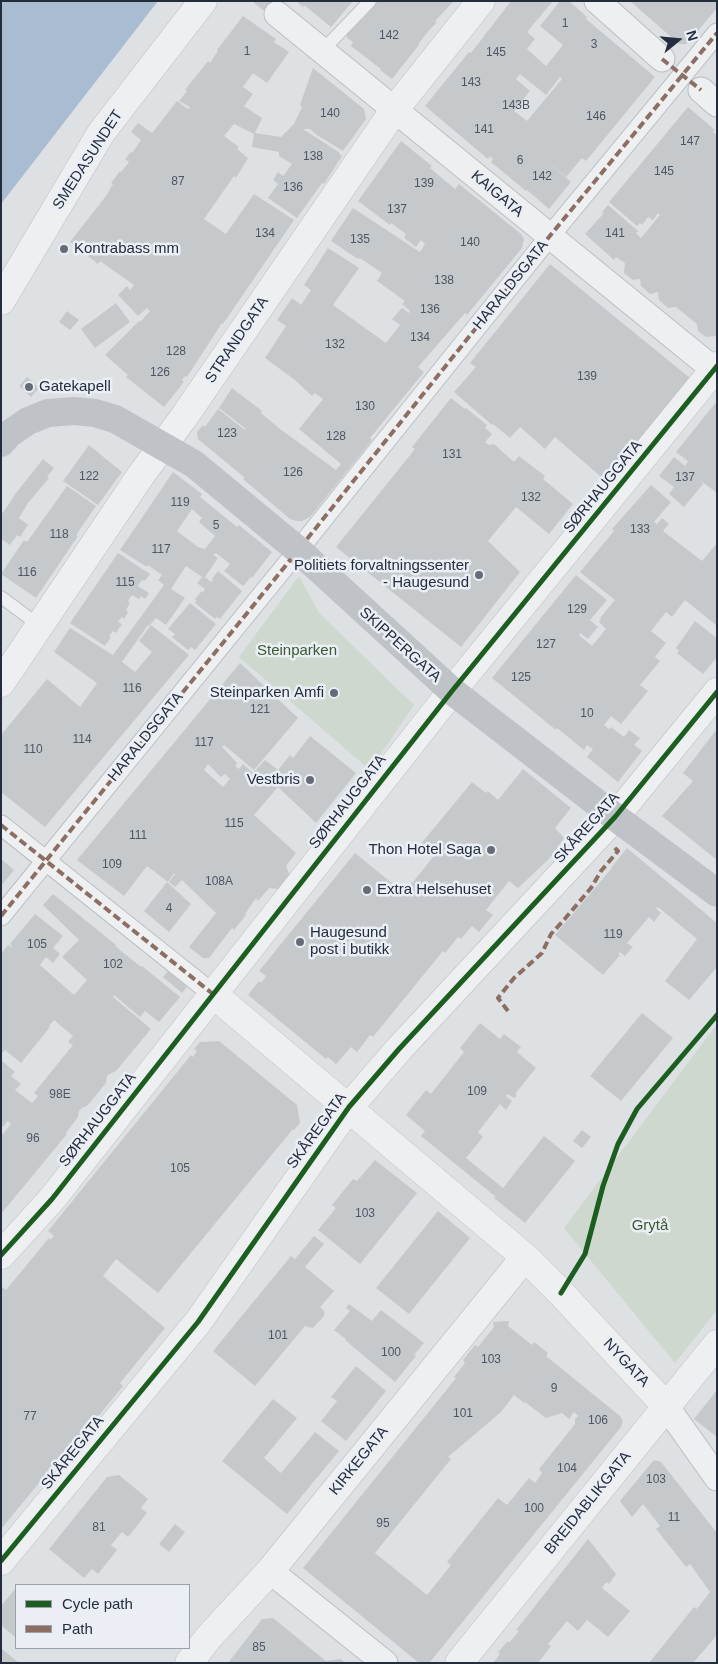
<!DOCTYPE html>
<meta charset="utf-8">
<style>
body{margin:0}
#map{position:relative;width:718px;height:1664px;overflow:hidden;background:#dee1e4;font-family:Helvetica,sans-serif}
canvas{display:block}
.frame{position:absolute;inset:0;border:2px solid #242d3e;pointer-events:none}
.legend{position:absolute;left:15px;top:1584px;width:175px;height:65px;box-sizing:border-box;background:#ebeff5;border:1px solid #9ba1ac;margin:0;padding:6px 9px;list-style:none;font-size:15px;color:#242d3e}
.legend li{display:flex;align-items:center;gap:10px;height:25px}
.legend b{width:25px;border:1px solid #9ba1ac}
.north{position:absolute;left:653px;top:15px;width:50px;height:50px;-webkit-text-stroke:4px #ebeff5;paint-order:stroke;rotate:73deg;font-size:14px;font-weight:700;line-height:20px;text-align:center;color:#242d3e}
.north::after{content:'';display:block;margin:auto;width:18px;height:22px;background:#242d3e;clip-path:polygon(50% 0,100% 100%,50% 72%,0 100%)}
</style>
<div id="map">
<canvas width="718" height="1664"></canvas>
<div class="frame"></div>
<ul class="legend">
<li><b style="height:6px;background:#1b5e20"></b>Cycle path</li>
<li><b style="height:6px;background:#8d6e63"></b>Path</li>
</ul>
<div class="north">N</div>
</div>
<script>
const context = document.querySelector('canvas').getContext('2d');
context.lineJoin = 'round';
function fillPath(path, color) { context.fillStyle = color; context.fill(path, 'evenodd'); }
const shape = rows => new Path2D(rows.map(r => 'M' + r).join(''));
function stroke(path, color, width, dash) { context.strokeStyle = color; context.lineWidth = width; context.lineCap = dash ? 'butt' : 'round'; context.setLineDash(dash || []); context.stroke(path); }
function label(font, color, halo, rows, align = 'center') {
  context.font = font + ' Helvetica,sans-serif'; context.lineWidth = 5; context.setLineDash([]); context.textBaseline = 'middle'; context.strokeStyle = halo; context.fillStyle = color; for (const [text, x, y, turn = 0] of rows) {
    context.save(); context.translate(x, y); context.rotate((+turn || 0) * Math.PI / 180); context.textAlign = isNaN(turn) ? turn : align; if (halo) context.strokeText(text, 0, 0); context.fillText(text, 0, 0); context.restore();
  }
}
fillPath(shape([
 [299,576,319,613,414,705,370,770,239,657],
 [717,1024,717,1310,675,1363,564,1228]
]), '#ced8ce');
fillPath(shape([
 [1,1,158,1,1,204]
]), '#aabcd2');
fillPath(shape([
 [256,1,285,1,272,17,254,3],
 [296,1,353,1,331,27,304,5,303,7],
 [377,1,454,1,435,21,437,22,425,35,418,45,419,45,392,79,380,70,381,69,351,46,353,42,347,38,346,32,358,17,362,20],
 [511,1,553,1,527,32,535,39,527,49,546,66,563,45,540,26,560,1,569,1,587,17,586,19,655,77,586,161,582,158,566,177,540,155,571,182,549,209,527,190,526,191,491,162,493,159,490,156,488,159,425,106,469,52,471,53],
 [520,74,546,95,560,77,562,79,527,121,514,111,530,91,516,79],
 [630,1,717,1,717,8,687,44,679,44],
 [243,16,276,39,274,42,289,52,267,83,253,73,243,87,253,94,244,106,262,118,255,133,281,137,294,124,302,107,300,105,313,68,364,109,366,119,343,151,317,135,310,129,303,129,340,153,339,154,342,156,324,184,322,183,297,218,268,198,278,184,273,180,278,172,283,176,292,164,279,156,279,152,252,147,254,134,234,124,224,136,239,147,237,149,248,158,236,178,234,176,204,219,226,234,254,194,294,220,223,324,222,323,187,377,185,376,182,380,184,382,164,407,126,377,128,375,105,355,139,321,140,322,150,311,147,308,138,316,118,295,127,286,130,290,134,285,100,261,98,264,70,242,106,196,113,184,111,183,120,171,121,172,129,162,125,159,131,152,132,153,141,140,131,132,138,123,152,133,177,101,188,109,190,107,179,101,187,91,185,90,208,61,210,63,218,51,217,50],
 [688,107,715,130,713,132,717,135,717,336,706,337,698,331,697,324,676,307,668,308,659,300,658,292,650,294,641,286,640,279,633,280,624,273,625,263,616,257,614,260,585,234,604,213,602,212,608,205,638,231,636,233,641,238,660,215,658,213,653,220,648,217,642,225,640,223,637,226,609,202],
 [401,141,432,166,430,168,455,189,459,184,521,234,524,239,522,248,467,315,465,313,418,367,424,372,370,438,372,440,310,517,302,521,296,521,290,519,243,479,245,478,198,439,197,432,203,425,205,427,218,409,245,430,246,429,219,408,232,388,262,411,261,413,280,429,336,470,341,464,299,429,323,399,315,393,312,396,295,380,265,358,286,326,277,320,292,298,301,305,311,290,304,285,328,248,359,268,333,305,386,343,400,325,392,319,402,308,409,313,410,311,402,304,405,301,377,281,382,273,360,258,358,259,331,241,353,208,420,252,425,244,421,240,416,247,404,238,406,234,391,223,390,225,358,201],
 [550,264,690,378,606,481,555,437,545,449,520,427,510,438,493,424,492,425,454,392,476,367,470,363],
 [116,303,130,322,95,348,81,329],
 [67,311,79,320,70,330,59,322],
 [27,377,39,388,31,397,19,386],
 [451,398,465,409,466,408,487,425,485,428,492,434,485,442,489,445,494,444,514,462,519,456,545,476,543,479,573,504,549,534,516,507,488,541,520,572,461,647,336,547,415,449,412,447],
 [717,401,717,493,701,481,703,484,684,507,669,494,674,487,659,476,674,457,685,466,688,461,676,452],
 [89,445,122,472,98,505,63,481],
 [43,459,54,468,47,477,49,478,28,503,19,518,28,525,20,537,17,535,10,545,1,539,1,512,3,513,16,493],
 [173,472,202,494,200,497,237,527,239,525,272,552,252,578,251,577,243,586,224,571,230,564,216,553,213,555,218,558,205,577,211,582,213,580,212,579,218,571,242,591,220,619,217,617,215,619,195,603,197,600,195,599,202,591,203,592,205,589,197,583,202,577,186,566,171,589,185,598,166,625,156,618,149,626,148,625,122,662,135,672,152,652,139,641,151,625,189,655,45,827,1,792,1,735,47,679,80,707,97,683,54,652,70,628,113,655,164,585,158,580,162,575,148,565,147,567,120,550],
 [192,509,202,518,199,522,215,536,205,549,198,547,177,531],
 [651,485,671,502,654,522,657,524,662,518,669,524,663,531,702,561,717,543,717,626,685,600,672,617,666,612,651,631,666,643,655,657,660,661,640,685,648,691,621,724,611,716,604,725,609,729,611,727,624,737,629,730,640,738,634,745,642,751,618,782,587,757,593,749,587,745,584,750,557,728,556,730,492,678,576,575,607,600,590,620,598,627,588,639,580,633,579,635,592,646,606,629,599,622,601,619,600,618,614,601,616,601,580,572,614,531,612,529],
 [67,486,96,506,76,535,78,536,36,598,1,574,24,540,27,542],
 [118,553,150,574,145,581,142,580,138,586,149,593,145,599,141,596,139,599,132,595,128,601,130,603,126,610,128,612,124,619,122,617,118,622,122,624,116,633,113,631,109,636,111,637,105,646,70,623],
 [190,603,216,624,195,650,191,647,188,650,172,637,175,634,168,629],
 [695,621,717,638,717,657,703,674,677,653,679,651,676,648],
 [240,663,298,718,254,770,224,745,222,747,237,763,235,766,239,769,243,764,253,773,265,760,278,770,290,755,293,758,310,736,356,773,316,823,278,787,254,815,296,853,286,866,290,876,279,889,269,888,258,901,256,898,245,914,246,915,234,930,232,928,209,958,203,958,189,947,216,913,182,880,175,887,169,882,175,874,174,873,168,882,147,866,124,896,77,860],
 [208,764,221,777,225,774,230,779,223,787,204,770],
 [717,729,717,860,662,816,693,781,683,773],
 [523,769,571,808,555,828,564,838,549,859,518,888,509,881,486,910,493,915,479,932,472,926,461,939,458,937,445,953,443,951,373,1037,370,1035,357,1052,351,1047,336,1064,328,1057,326,1059,248,995,259,981,261,983,266,976,259,971,355,853,404,893,434,856,420,845,472,782,486,793,488,791,498,800],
 [627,848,717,923,717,967,689,1000,665,981,697,939,658,907,656,908,661,913,654,922,649,917,627,943,633,947,625,956,620,952,618,954,620,955,603,975,555,935,612,868,611,868],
 [1,859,14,870,1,886],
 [167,882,191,904,169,932,144,911],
 [53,894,116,945,115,946,141,967,142,966,180,997,159,1022,145,1011,140,1017,114,995,113,997,151,1029,116,1071,111,1073,107,1076,106,1083,87,1106,82,1108,79,1111,78,1117,66,1133,67,1134,1,1214,1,1136,11,1124,8,1121,3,1127,1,1125,1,1060,15,1072,11,1076,21,1084,15,1090,32,1103,38,1096,34,1093,73,1045,68,1042,73,1036,54,1020,49,1026,50,1027,21,1063,5,1050,1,1054,1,954,8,945,11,947,12,946,10,944,35,914,63,936,53,948,60,954,53,963,46,957,40,965,74,995,87,980,62,957,79,940,43,905],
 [168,971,187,987,182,993,163,977],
 [642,1013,673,1038,621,1101,590,1076],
 [480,1023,500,1039,504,1034,521,1047,517,1052,536,1068,515,1094,517,1095,514,1098,508,1094,506,1096,512,1101,506,1110,500,1104,478,1132,483,1137,466,1158,503,1188,544,1136,575,1161,525,1223,494,1198,496,1197,421,1136,425,1131,406,1115,426,1090,431,1094,464,1052,460,1048],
 [219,1041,297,1105,300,1123,294,1130,293,1129,158,1293,116,1259,103,1276,165,1328,120,1383,123,1386,66,1456,63,1454,1,1529,1,1286,6,1290,49,1238,50,1240,54,1236,48,1231,191,1055,193,1057,197,1051,194,1049,200,1042],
 [582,1130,591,1137,582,1148,573,1141],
 [375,1160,417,1193,360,1264,318,1230,336,1208,332,1205,353,1179,357,1181],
 [438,1211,470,1238,409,1314,376,1288],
 [314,1236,324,1244,305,1267,334,1291,320,1307,324,1311,324,1316,313,1328,305,1326,255,1386,213,1351,291,1256,295,1259],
 [349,1304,372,1321,381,1310,424,1343,414,1355,416,1356,395,1382,345,1340,346,1339,334,1330,350,1311,346,1308],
 [509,1321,508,1326,532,1345,534,1342,548,1353,546,1356,620,1416,623,1421,621,1427,430,1662,419,1663,303,1568,456,1378,454,1377,465,1363,463,1360,475,1345,478,1347,494,1327,493,1322],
 [514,1395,524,1403,525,1402,546,1418,562,1413,569,1419,574,1412,578,1416,575,1419,575,1424,539,1469,542,1473,535,1483,529,1478,507,1505,498,1498,447,1562,451,1565,427,1595,375,1553,451,1459,448,1457,501,1412],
 [356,1366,386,1391,346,1441,321,1421,337,1401,331,1397],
 [717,1390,717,1437,694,1419],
 [273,1399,297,1418,264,1458,281,1473,315,1432,339,1451,287,1514,222,1461],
 [655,1460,661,1462,717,1533,717,1635,693,1663,649,1663,694,1607,697,1609,710,1592,690,1564,686,1567,656,1529,660,1526,643,1504,632,1517,620,1501,653,1461],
 [119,1475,148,1499,141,1508,147,1513,128,1537,122,1532,111,1545,117,1550,98,1574,92,1569,84,1578,49,1549,107,1477],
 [175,1524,185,1532,169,1552,159,1544],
 [588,1539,616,1574,609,1584,606,1582,602,1588,630,1611,608,1637,587,1620,578,1631,567,1621,548,1644,551,1646,538,1663,493,1663,500,1654,498,1652,508,1641,509,1643,519,1631,516,1630],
 [16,1588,16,1638,1,1625,1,1606],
 [273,1618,326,1661,341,1659,345,1663,228,1663,262,1619],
 [1,1648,19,1663,1,1663]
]), '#c5c9cc');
const service = shape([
 [322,51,370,1],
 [1,597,40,626]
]);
const pedestrian = shape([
 [307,539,549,237,717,33],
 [1,825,213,994],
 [1,916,291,559]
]);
const minor = shape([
 [597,1,662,59],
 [277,14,717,372],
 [701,90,717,104],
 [666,1406,717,1478],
 [270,1571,385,1663]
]);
const tertiary = shape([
 [1,301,101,133,203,1],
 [1,683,141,475,184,417,395,109,481,1],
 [213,994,525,1257,561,1293,666,1406],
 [1,1255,52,1199,452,691,717,366],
 [1,1561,198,1322,349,1107,399,1049,615,817,717,692],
 [189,1663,208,1638,270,1571,525,1257],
 [459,1663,717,1344]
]);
stroke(service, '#bbbdc2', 14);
stroke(pedestrian, '#bbbdc2', 21);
stroke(minor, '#bbbdc2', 27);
stroke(tertiary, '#bbbdc2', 29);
stroke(service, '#edeff1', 12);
stroke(pedestrian, '#edeff1', 19);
stroke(minor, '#edeff1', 25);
stroke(tertiary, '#edeff1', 28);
stroke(shape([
 [1,443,9,434,28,421,48,413,74,411,95,413,115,419,194,464,298,550,452,691,615,817,717,893]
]), '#bfc2c7', 28);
stroke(shape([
 [662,59,701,90],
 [307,539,549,237,717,33],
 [1,825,213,994],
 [1,916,291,559],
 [508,1011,498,998,514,978,542,953,551,934,563,921,591,888,601,871,618,851,614,847]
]), '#8d6e63', 4, [8, 4]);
stroke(shape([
 [1,1255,52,1199,452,691,717,366],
 [561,1293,585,1254,603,1186,618,1144,637,1109,717,1015],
 [1,1561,198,1322,349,1107,399,1049,615,817,717,692]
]), '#1b5e20', 5);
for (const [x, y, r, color] of [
 [64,249,5,"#656c78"],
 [29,387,5,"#656c78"],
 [479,575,5,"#656c78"],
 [334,693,5,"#656c78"],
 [310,780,5,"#656c78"],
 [491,850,5,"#656c78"],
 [367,890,5,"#656c78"],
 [300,942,5,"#656c78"]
]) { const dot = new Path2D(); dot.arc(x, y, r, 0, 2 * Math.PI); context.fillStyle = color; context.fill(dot); stroke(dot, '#ebeff5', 2); }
label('12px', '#4e5663', null, [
 ["1",565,24],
 ["142",389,36],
 ["3",594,45],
 ["1",247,52],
 ["145",496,53],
 ["143",471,83],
 ["143B",516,106],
 ["140",330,114],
 ["146",596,117],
 ["141",484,130],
 ["147",690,142],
 ["138",313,157],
 ["6",520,161],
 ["145",664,172],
 ["142",542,177],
 ["87",178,182],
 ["139",424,184],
 ["136",293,188],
 ["137",397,210],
 ["134",265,234],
 ["141",615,234],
 ["135",360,240],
 ["140",470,243],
 ["138",444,281],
 ["136",430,310],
 ["134",420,338],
 ["132",335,345],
 ["128",176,352],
 ["126",160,373],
 ["139",587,377],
 ["130",365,407],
 ["123",227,434],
 ["128",336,437],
 ["131",452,455],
 ["126",293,473],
 ["122",89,477],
 ["137",685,478],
 ["132",531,498],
 ["119",180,503],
 ["5",216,526],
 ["133",640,530],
 ["118",59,535],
 ["117",161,550],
 ["116",27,573],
 ["115",125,583],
 ["129",577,610],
 ["127",546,645],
 ["125",521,678],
 ["116",132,689],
 ["121",260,710],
 ["10",587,714],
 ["114",82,740],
 ["117",204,743],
 ["110",33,750],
 ["115",234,824],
 ["111",138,836],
 ["109",112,865],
 ["108A",219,882],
 ["4",169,909],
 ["119",613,935],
 ["105",37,945],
 ["102",113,965],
 ["109",477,1092],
 ["98E",60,1095],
 ["96",33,1139],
 ["105",180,1169],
 ["103",365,1214],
 ["101",278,1336],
 ["100",391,1353],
 ["103",491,1360],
 ["9",554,1389],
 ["101",463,1414],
 ["77",30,1417],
 ["106",598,1421],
 ["104",567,1469],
 ["103",656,1480],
 ["100",534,1509],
 ["11",674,1518],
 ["95",383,1524],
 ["81",99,1528],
 ["85",259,1648]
]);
label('15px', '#242d3e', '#ebeff5', [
 ["SMEDASUNDET",88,160,-57],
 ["KAIGATA",497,194,40],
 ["HARALDSGATA",511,285,-51],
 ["STRANDGATA",237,340,-56],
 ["SØRHAUGGATA",603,487,-51],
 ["SKIPPERGATA",400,645,42],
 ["HARALDSGATA",146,737,-51],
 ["SØRHAUGGATA",348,802,-52],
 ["SKÅREGATA",587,828,-48],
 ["SØRHAUGGATA",98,1120,-52],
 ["SKÅREGATA",317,1131,-54],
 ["NYGATA",626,1363,47],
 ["SKÅREGATA",73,1453,-51],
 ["KIRKEGATA",359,1461,-51],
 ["BREIDABLIKGATA",588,1503,-51]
]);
label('15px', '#242d3e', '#ebeff5', [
 ["Kontrabass mm",74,249],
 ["Gatekapell",39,387],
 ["Politiets forvaltningssenter",469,566,"right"],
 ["- Haugesund",469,583,"right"],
 ["Steinparken Amfi",324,693,"right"],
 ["Vestbris",300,780,"right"],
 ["Thon Hotel Saga",481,850,"right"],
 ["Extra Helsehuset",377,890],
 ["Haugesund",310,933],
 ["post i butikk",310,950]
], 'left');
label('15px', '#385a31', '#ebeff5', [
 ["Steinparken",297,651],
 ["Grytå",650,1226]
]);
</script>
